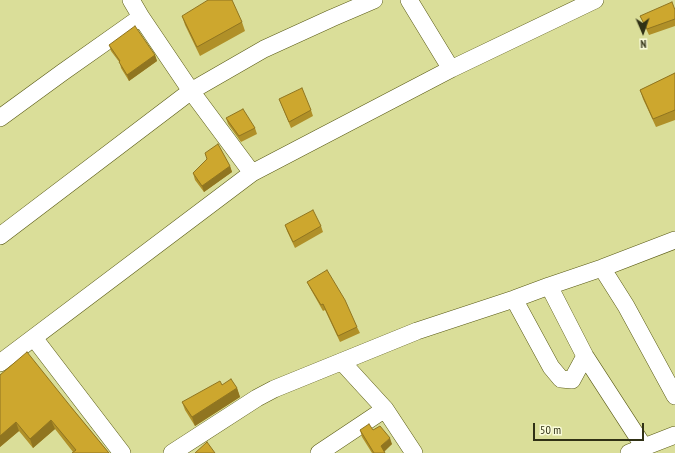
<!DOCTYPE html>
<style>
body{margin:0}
#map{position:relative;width:675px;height:453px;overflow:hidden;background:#dade99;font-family:"PT Sans Narrow",sans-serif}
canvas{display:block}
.north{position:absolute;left:623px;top:12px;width:40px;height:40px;-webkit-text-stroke:3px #fafcda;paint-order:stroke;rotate:178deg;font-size:11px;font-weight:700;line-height:16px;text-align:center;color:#303115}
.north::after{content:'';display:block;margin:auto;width:14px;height:18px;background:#303115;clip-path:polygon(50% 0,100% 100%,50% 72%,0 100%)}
.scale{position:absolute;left:533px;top:423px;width:111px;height:18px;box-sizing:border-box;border:2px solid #303115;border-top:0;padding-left:5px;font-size:12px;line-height:14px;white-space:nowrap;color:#303115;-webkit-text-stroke:3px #fafcda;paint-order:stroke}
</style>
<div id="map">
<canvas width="675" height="453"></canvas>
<div class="north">N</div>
<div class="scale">50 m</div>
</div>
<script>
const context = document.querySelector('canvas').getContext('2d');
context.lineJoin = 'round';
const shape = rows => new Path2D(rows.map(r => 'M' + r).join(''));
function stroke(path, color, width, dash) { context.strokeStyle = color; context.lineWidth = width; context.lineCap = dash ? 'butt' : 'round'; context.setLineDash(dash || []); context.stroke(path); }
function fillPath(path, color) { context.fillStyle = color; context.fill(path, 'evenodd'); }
const street = shape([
 [131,0,141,17,191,91,252,173],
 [409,0,451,69],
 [0,118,63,72,141,17],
 [0,236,191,91,264,49,332,18,374,0],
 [602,268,626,306,675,396],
 [549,286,585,356,644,447],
 [514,299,551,367,561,379,572,380,585,356],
 [34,338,122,453],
 [342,362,385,409,414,453],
 [0,363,252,173,451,69,595,0],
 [172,453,257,398,274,389,417,331,514,299,549,286,602,268,675,240],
 [319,453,385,409],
 [629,453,675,435]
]);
stroke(street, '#585913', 18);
stroke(street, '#fff', 17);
fillPath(shape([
 [675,10,675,26,649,35,640,16],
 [182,16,242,22,245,31,200,56,185,25],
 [109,45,155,55,157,61,129,81,121,68,120,63,111,51],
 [675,73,675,120,656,127,643,99,640,90],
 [279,99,311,110,313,116,291,128],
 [226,118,255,128,257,134,241,142,228,124],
 [207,159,230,166,232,172,204,192,195,180,193,173],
 [285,225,321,226,323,232,295,248,287,231],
 [307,282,357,327,360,333,340,342,325,310,323,311,310,288],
 [0,375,71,407,109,453,73,452,55,429,33,448,19,431,0,447],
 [222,385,237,388,240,397,195,426,185,410,182,402],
 [360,430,392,444,384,451,385,453,372,453,362,437]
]), '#b09028');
fillPath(shape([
 [155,55,157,61,129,81,127,75],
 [230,166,232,172,204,192,202,186],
 [237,388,240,397,195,426,192,417],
 [51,420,55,429,33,448,30,439],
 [16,422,19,431,0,447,0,436],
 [390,438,392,444,384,452,381,446]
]), '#907520');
const building = shape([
 [208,0,232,0,242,22,197,47,182,16,208,0],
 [672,2,675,10,675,19,647,29,640,16,672,2],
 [135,26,155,55,127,75,119,62,120,61,109,45,135,26],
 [675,73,675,110,653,119,640,90,675,73],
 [302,88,311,110,289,122,279,99,302,88],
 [243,109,255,128,239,136,226,118,243,109],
 [218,144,230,166,202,186,193,173,207,159,205,153,218,144],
 [313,210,321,226,293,242,285,225,313,210],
 [327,270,345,300,357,327,338,336,323,304,321,305,307,282,327,270],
 [27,352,71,407,109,453,72,453,76,450,51,420,30,439,16,422,0,436,0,375,27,352],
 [231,379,237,388,192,417,182,402,220,381,222,385,231,379],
 [369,424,373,430,380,426,390,438,381,446,385,453,374,453,360,430,369,424],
 [207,442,215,453,195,453,207,442]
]);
fillPath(building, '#cda72e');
stroke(building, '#907520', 1);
</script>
